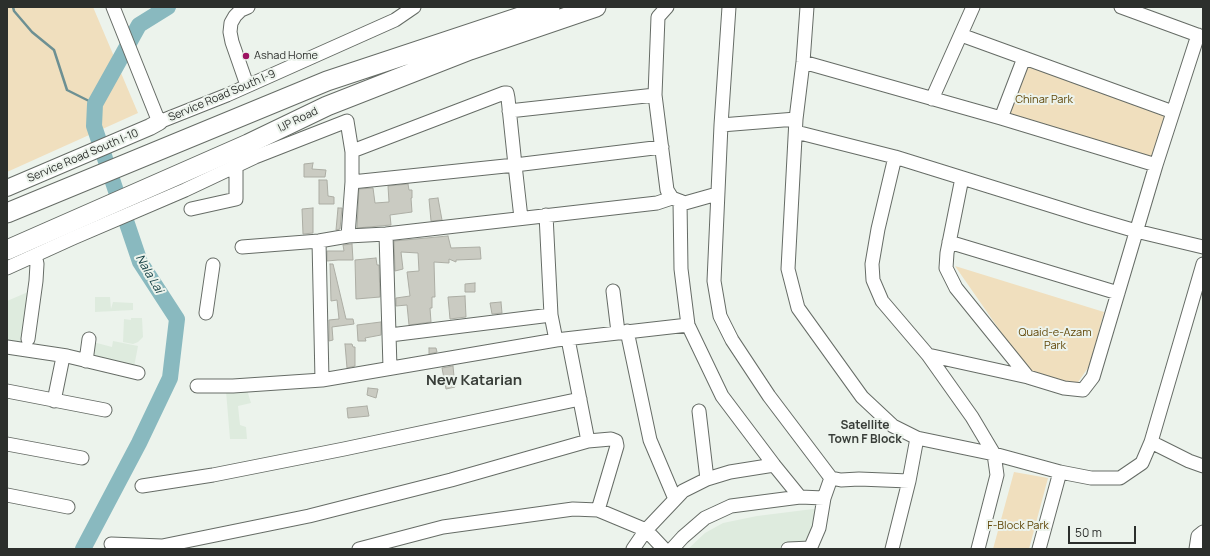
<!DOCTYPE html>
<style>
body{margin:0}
#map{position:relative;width:1210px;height:556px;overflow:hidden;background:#ecf3ec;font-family:Manrope,sans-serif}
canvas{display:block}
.frame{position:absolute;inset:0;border:8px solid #2c2f2c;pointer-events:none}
.scale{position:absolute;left:1068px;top:526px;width:68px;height:18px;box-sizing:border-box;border:2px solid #2c2f2c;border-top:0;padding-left:5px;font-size:12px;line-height:14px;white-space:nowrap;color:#2c2f2c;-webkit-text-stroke:3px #ecf3ec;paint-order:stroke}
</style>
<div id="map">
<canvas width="1210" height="556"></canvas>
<div class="frame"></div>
<div class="scale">50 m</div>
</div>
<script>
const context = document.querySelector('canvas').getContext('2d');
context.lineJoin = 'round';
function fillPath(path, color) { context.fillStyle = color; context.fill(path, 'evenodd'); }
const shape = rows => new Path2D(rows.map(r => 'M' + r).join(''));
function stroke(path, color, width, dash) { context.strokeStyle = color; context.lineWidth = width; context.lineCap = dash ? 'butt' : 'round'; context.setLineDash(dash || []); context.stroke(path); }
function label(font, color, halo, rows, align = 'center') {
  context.font = font + ' Manrope,sans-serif'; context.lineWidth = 4; context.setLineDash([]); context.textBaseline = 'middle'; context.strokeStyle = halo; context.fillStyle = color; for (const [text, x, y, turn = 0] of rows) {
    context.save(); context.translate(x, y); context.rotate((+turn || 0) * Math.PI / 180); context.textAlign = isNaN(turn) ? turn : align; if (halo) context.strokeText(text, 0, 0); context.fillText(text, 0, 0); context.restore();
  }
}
fillPath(shape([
 [35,289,28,345,7,342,7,301],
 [95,297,110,297,111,309,113,302,133,303,133,310,95,312],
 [131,318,142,318,143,337,138,342,133,344,123,342,124,319,131,320],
 [113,341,138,346,134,367,89,357,93,342,112,347],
 [247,390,251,403,238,406,240,425,246,427,247,439,230,439,226,391],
 [813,509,822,509,813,549,688,549,705,533,723,523,757,516]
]), '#deebde');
fillPath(shape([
 [7,7,93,7,138,113,7,172],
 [1028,65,1168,116,1152,159,1006,117],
 [955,266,1104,312,1090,365,1076,385,1033,378],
 [1014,472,1048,478,1029,549,993,549]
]), '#f0dfbe');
stroke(shape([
 [13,7,14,11,32,32,54,50,67,90,95,104]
]), '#6d9093', 2.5);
stroke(shape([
 [83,549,139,443,170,378,177,319,140,262,94,126,95,104,139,25,168,7]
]), '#89b9bf', 16);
const building = shape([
 [313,163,312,169,326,170,325,177,304,177,304,164,313,163],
 [319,180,327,180,328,196,334,197,334,204,319,204,319,180],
 [408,184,409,190,412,190,412,198,411,198,412,212,390,215,391,225,357,228,359,189,373,188,375,203,389,202,388,186,408,184],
 [438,198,442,220,431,221,429,199,438,198],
 [313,208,313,233,303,234,302,209,313,208],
 [338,208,342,208,340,229,336,230,338,208],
 [448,236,451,248,480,247,481,259,456,260,456,262,449,259,449,263,434,262,435,297,432,297,432,308,430,308,431,322,409,325,407,305,396,306,396,298,410,296,407,272,419,271,418,253,401,252,403,269,395,271,394,241,448,236],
 [352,244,353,260,338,260,327,261,327,251,344,251,343,245,352,244],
 [376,258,377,265,379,265,380,297,356,299,355,260,376,258],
 [330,264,333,264,346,319,353,319,354,324,332,327,333,340,329,341,329,320,339,319,337,300,331,301,330,264],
 [475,283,475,292,465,292,465,284,475,283],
 [465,296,466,317,450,319,448,297,465,296],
 [501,302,502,313,492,314,490,303,501,302],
 [381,322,381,335,365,338,366,341,358,341,357,325,381,322],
 [345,344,352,344,353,347,355,347,355,366,347,368,345,344],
 [429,348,436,348,437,352,429,354,429,348],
 [453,366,455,387,446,389,442,368,453,366],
 [368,388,378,389,376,398,367,395,368,388],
 [367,406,369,416,348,418,347,408,367,406]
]);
fillPath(building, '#cacbc2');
stroke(building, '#acada4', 1);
const minor = shape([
 [113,7,159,122,227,95,395,20,414,7],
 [667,7,658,17,655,95,667,190,672,198,685,203,717,194],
 [729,7,721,125,714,281,720,316,732,340,769,396,831,478,841,480,859,479,909,481],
 [807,7,803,62,796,119,788,269,798,308,862,397,893,426,917,438,994,454,1060,472,1091,478,1120,478,1142,463,1151,442,1203,264],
 [1121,7,1203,37],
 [961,35,1173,112],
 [803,62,1001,118,1156,165],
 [247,85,232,42,230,32,231,23,235,16,241,10,248,7],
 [932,99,973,7],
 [509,111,655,95],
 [1001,118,1024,58],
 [721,125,796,119],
 [796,132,895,157,1088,217,1136,231,1203,247],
 [895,157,878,229,872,264,873,280,882,301,928,355,972,417,994,454,997,475,978,549],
 [962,178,947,253,946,268,956,288,1028,377],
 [680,201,681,269,688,325],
 [191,209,236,199,236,166],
 [546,215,551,315,556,340],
 [521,218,515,165,508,98,507,93,504,93,355,150,352,152,352,182,515,165,662,147],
 [386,234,390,368],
 [348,236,352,182],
 [319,241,322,380],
 [949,242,1118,293],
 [242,247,319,241,348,236,386,234,657,203,672,198],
 [7,268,73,238,185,190,255,157,347,121,352,152],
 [613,291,618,332],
 [206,313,213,265],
 [627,331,650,440,675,499],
 [390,335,551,315],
 [28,339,36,281,37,264,35,255],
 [568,339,588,441],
 [7,347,67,356],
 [928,355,1028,377,1064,388,1083,390,1093,377,1156,165,1198,35],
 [86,361,89,339],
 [197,386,233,386,322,380,556,340,688,325,722,396,774,465,800,497],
 [7,391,105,410],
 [54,401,63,357,67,356,138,373],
 [699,411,707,479],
 [1151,442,1189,461,1203,466],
 [7,444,82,458],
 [142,486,213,475,344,449,580,399],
 [7,495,68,507],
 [111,544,162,546,309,516,451,480,588,441,611,439,616,441,617,446,598,510],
 [359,549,443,527,573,509,598,510,646,530,664,549],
 [633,549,646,530,683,491,707,479,730,472,774,465],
 [672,549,683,537,705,518,731,506,800,497,824,498],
 [788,549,811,548],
 [810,549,819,528,824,498,831,478],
 [892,549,909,481,917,438],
 [1039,549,1060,472],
 [1196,549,1198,536,1203,532]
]);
const major = shape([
 [7,188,150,127,159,122]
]);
const highway = shape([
 [7,213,327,81,550,7],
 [7,250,248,144,327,106,470,50,596,7]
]);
stroke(minor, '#666c66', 15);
stroke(major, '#666c66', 18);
stroke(highway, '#666c66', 21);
stroke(minor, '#fff', 13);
stroke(major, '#fff', 16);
stroke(highway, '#fff', 19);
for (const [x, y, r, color] of [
 [246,56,4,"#9d1362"]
]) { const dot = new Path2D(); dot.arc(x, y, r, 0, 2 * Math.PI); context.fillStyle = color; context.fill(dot); stroke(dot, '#ecf3ec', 1.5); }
label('11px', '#2c2f2c', '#ecf3ec', [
 ["Ashad Home",254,56]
], 'left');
label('11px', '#2c2f2c', '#ecf3ec', [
 ["Service Road South I-9",222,96,-23],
 ["IJP Road",298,120,-26],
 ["Service Road South I-10",83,156,-23]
]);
label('11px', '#604708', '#ecf3ec', [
 ["Chinar Park",1044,100],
 ["Quaid-e-Azam",1055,333],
 ["Park",1055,346],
 ["F-Block Park",1018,526]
]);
label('italic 12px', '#0f3c41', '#ecf3ec', [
 ["Nala Lai",149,274,60]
]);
label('bold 12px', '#383d38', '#ecf3ec', [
 ["Satellite",865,426],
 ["Town F Block",865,440]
]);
label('bold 15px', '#383d38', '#ecf3ec', [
 ["New Katarian",474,381]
]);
</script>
